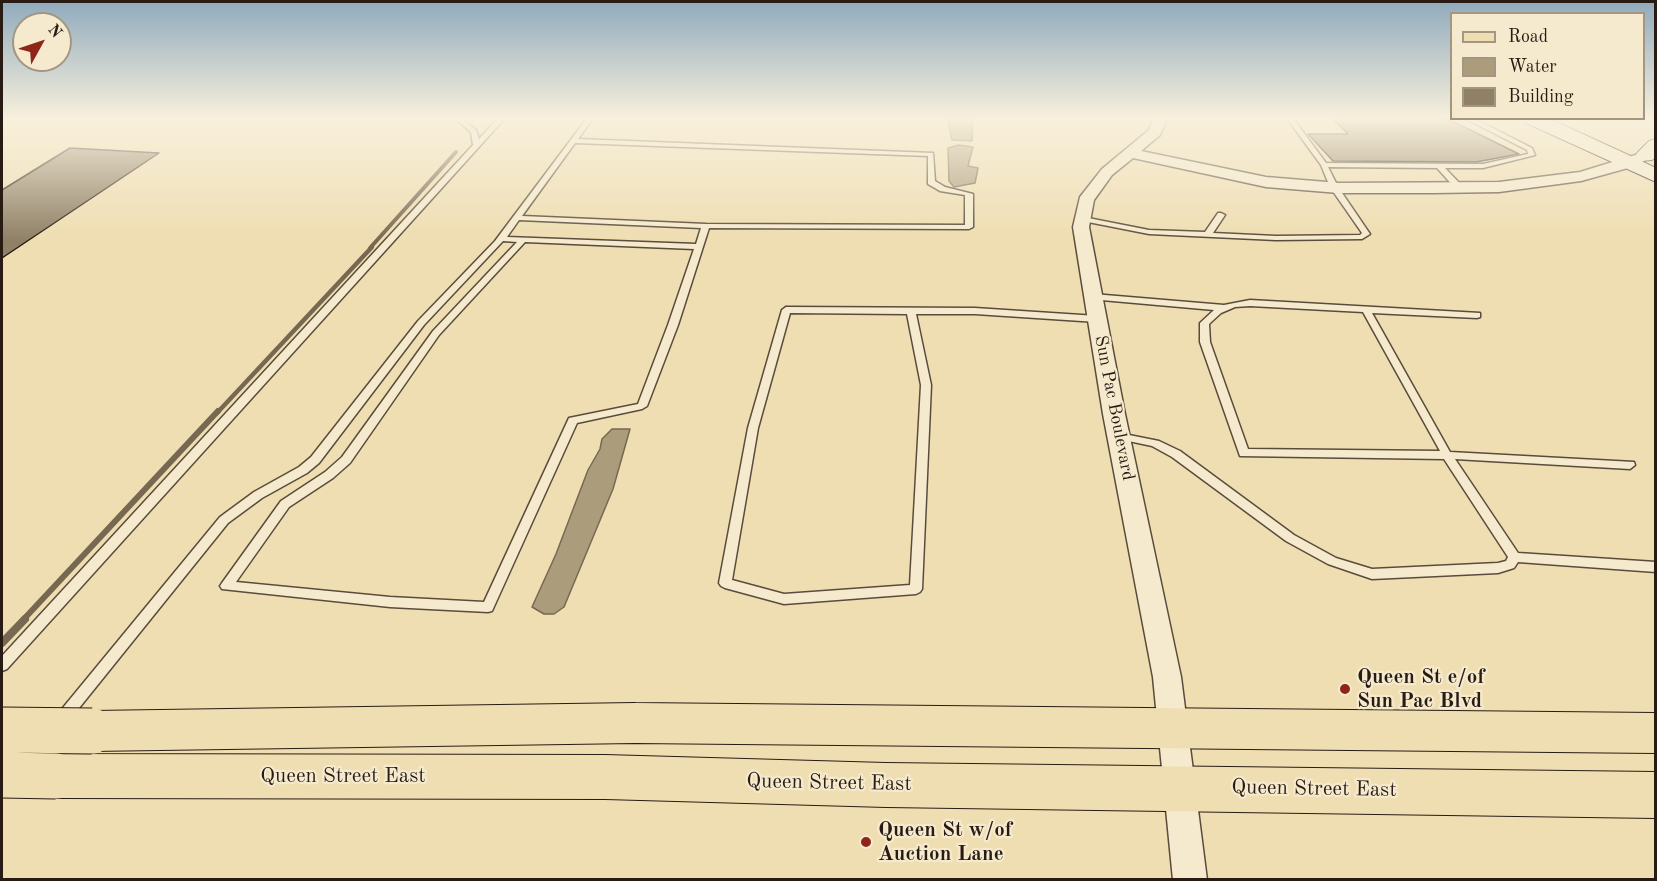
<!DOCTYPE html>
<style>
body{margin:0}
#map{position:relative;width:1657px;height:881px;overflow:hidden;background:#efdeb2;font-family:"Old Standard TT",serif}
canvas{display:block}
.frame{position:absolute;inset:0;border:3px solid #281b14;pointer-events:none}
.legend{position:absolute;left:1450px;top:12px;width:195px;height:108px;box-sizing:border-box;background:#f5eacd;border:2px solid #a39783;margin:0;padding:8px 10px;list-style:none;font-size:18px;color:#281b14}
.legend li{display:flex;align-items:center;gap:12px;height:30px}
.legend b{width:30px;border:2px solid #a39783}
.north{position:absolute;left:12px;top:12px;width:60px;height:60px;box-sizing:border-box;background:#f5eacd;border:2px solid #a39783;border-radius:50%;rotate:50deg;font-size:16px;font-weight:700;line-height:24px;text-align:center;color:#281b14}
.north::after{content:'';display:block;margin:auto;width:21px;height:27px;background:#8f2418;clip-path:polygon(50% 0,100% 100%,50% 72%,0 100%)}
</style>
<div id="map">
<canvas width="1657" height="881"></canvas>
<div class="frame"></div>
<ul class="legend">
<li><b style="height:8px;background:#efdeb2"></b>Road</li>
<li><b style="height:16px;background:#ab9c7c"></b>Water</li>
<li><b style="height:16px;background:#8f8066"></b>Building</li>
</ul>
<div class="north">N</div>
</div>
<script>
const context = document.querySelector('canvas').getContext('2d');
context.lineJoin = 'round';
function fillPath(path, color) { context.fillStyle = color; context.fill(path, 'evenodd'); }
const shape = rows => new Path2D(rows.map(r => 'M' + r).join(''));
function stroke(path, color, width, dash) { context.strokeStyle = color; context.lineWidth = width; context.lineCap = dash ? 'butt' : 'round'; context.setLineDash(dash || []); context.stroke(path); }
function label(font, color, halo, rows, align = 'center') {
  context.font = font + ' "Old Standard TT",serif'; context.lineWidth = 4.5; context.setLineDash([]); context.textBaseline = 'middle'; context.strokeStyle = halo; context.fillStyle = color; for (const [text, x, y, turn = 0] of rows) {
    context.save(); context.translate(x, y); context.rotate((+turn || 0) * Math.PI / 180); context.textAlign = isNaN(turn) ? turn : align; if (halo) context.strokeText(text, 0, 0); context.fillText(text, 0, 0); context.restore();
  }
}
const water = shape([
 [947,117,973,117,972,141,952,140,947,117],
 [959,145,973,147,968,166,978,168,975,183,954,187,949,181,948,148,959,145],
 [612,429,630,429,613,489,564,607,554,614,544,614,532,607,556,554,588,470,600,449,602,439,612,429]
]);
fillPath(water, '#ab9c7c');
stroke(water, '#776852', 1.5);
stroke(shape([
 [370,248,456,152]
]), '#776852', 4);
stroke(shape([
 [217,413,372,247]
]), '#776852', 4.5);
stroke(shape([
 [23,620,218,411]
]), '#776852', 6);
stroke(shape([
 [2,643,25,619]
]), '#776852', 8);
const building = shape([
 [1331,117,1444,117,1519,154,1476,162,1333,161,1308,134,1348,134,1331,117],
 [70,148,159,153,2,258,2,190,70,148]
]);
fillPath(building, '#8f8066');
stroke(building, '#281b14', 1.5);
const lane = shape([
 [453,117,460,117,476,130,479,139,499,117,506,117,7,669,2,671,2,656,473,145,471,132,453,117],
 [588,117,594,117,578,139,933,153,935,181,945,187,973,194,973,227,969,229,709,228,678,325,647,406,642,409,577,423,492,611,488,612,390,607,222,589,220,586,222,583,281,501,325,472,342,457,433,331,517,242,503,241,424,325,319,463,307,473,262,498,228,523,67,723,62,725,57,723,55,719,57,715,220,517,254,492,299,467,311,457,418,321,495,241,588,117],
 [575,143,928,156,928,184,940,191,965,195,965,225,706,224,522,216,575,143],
 [519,220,701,228,696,244,507,237,519,220],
 [525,242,694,249,668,325,638,404,569,418,484,602,390,597,236,582,289,507,333,478,350,463,439,335,525,242],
 [1286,117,1292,117,1326,163,1483,164,1528,154,1527,150,1464,118,1473,118,1532,148,1535,155,1483,168,1445,168,1464,188,1460,190,1457,190,1437,168,1328,167,1338,187,1370,234,1362,239,1276,240,1149,234,1083,221,1079,219,1083,217,1149,230,1205,232,1218,213,1221,213,1225,215,1213,233,1276,236,1360,235,1362,233,1330,187,1321,165,1286,117],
 [1093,294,1224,305,1250,300,1480,313,1480,317,1477,318,1372,313,1450,452,1634,462,1635,465,1630,469,1455,459,1518,553,1656,562,1656,572,1518,562,1514,568,1498,573,1372,579,1328,564,1286,541,1172,457,1152,446,1119,439,1114,436,1119,433,1159,441,1180,451,1294,535,1336,558,1372,569,1498,563,1506,561,1508,557,1444,459,1240,456,1200,342,1200,323,1214,310,1090,299,1089,297,1093,294],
 [1250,306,1363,312,1440,451,1248,449,1210,342,1209,324,1221,313,1235,307,1250,306],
 [786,307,975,308,1097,316,1101,319,1097,322,975,314,916,314,931,385,922,589,920,592,916,594,784,604,725,588,721,586,719,583,748,428,782,310,786,307],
 [790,313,907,314,921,385,910,585,784,594,732,580,758,428,790,313]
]);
const street = shape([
 [1154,117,1168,117,1160,135,1141,151,1266,177,1339,183,1499,182,1580,172,1645,152,1652,156,1635,166,1581,181,1499,192,1433,193,1339,193,1266,187,1133,158,1112,175,1094,200,1089,227,1125,414,1181,677,1207,880,1173,880,1153,677,1103,414,1073,227,1080,197,1102,169,1149,130,1154,117]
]);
const secondary = shape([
 [1522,118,1548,118,1637,159,1635,156,1638,152,1649,141,1656,139,1656,157,1652,160,1641,161,1656,168,1656,182,1524,122,1522,118]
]);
const primary = shape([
 [635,703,1656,713,1656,753,635,743,92,751,76,745,70,731,76,717,92,711,635,703],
 [56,754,605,755,886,763,1656,772,1656,818,886,807,605,799,56,798,40,791,33,776,40,761,56,754]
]);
stroke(lane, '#5a4c3c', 3);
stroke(street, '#5a4c3c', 3);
stroke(secondary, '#281b14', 2);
stroke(primary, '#281b14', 2);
fillPath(lane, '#f5eacd');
fillPath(street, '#f5eacd');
fillPath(secondary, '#f5eacd');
fillPath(primary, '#efdeb2');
const primaryBridge = shape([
 [2,730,92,731],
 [2,775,56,776]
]);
stroke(primaryBridge, '#281b14', 47, []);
stroke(primaryBridge, '#efdeb2', 45);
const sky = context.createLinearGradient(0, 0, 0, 241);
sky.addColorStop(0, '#8faabd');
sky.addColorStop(0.49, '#f8f0dc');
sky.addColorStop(1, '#f8f0dc00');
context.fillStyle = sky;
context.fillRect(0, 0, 1657, 241);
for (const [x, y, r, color] of [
 [1345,689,6,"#8f2418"],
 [866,842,6,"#8f2418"]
]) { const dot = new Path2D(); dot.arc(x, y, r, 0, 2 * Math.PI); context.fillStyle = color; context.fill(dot); stroke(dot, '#f5eacd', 2); }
label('18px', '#281b14', '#f5eacd', [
 ["Sun Pac Boulevard",1114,408,79]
]);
label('bold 21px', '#281b14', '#f5eacd', [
 ["Queen St e/of",1357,677],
 ["Sun Pac Blvd",1357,701],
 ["Queen St w/of",878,830],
 ["Auction Lane",878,854]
], 'left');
label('21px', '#281b14', '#f5eacd', [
 ["Queen Street East",343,776],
 ["Queen Street East",829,783,1],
 ["Queen Street East",1314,789,1]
]);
</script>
